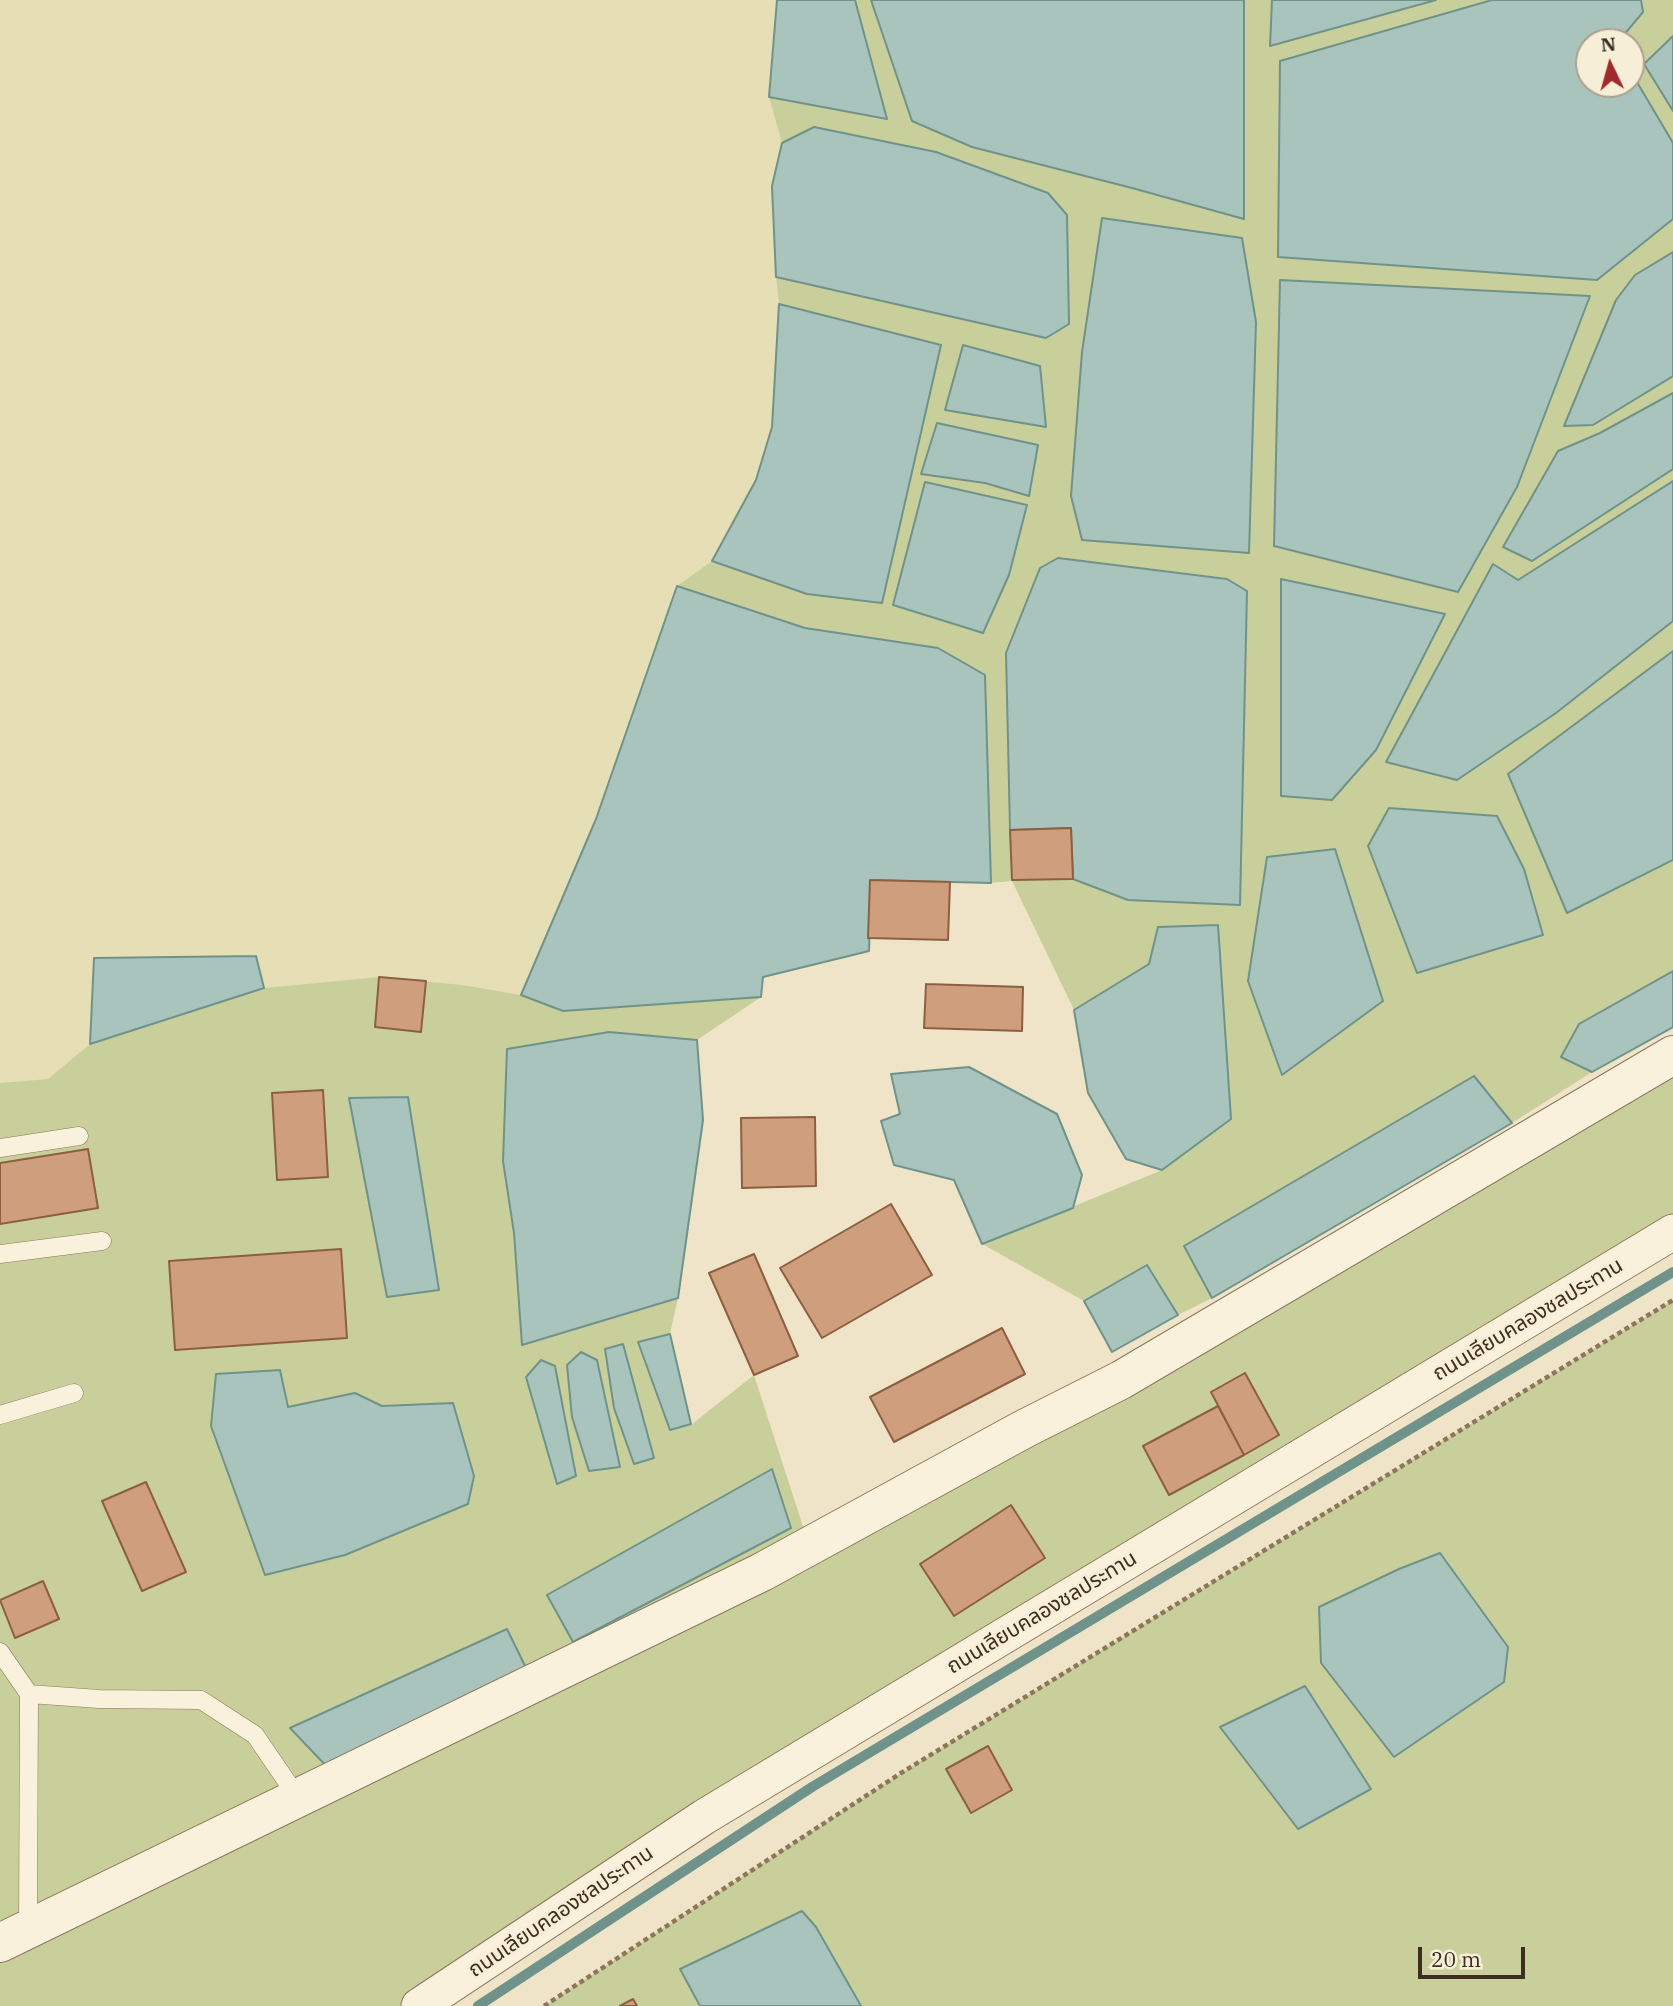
<!DOCTYPE html>
<meta charset="utf-8">
<style>
body{margin:0}
#map{position:relative;width:1673px;height:2006px;overflow:hidden;background:#f0e4c8;font-family:"IBM Plex Serif",serif}
canvas{display:block}
.north{position:absolute;left:1575px;top:28px;width:70px;height:70px;box-sizing:border-box;background:#f7eed8;border:2px solid #ada18e;border-radius:50%;rotate:355deg;font-size:19px;font-weight:700;line-height:28px;text-align:center;color:#3d2e20}
.north::after{content:'';display:block;margin:auto;width:24px;height:32px;background:#9e2a2b;clip-path:polygon(50% 0,100% 100%,50% 72%,0 100%)}
.scale{position:absolute;left:1418px;top:1947px;width:107px;height:32px;box-sizing:border-box;border:4px solid #3d2e20;border-top:0;padding-left:9px;font-size:21px;line-height:24px;white-space:nowrap;color:#3d2e20;-webkit-text-stroke:5px #f7eed8;paint-order:stroke}
</style>
<div id="map">
<canvas width="1673" height="2006"></canvas>
<div class="north">N</div>
<div class="scale">20 m</div>
</div>
<script>
const context = document.querySelector('canvas').getContext('2d');
context.lineJoin = 'round';
function fillPath(path, color) { context.fillStyle = color; context.fill(path, 'evenodd'); }
const shape = rows => new Path2D(rows.map(r => 'M' + r).join(''));
function stroke(path, color, width, dash) { context.strokeStyle = color; context.lineWidth = width; context.lineCap = dash ? 'butt' : 'round'; context.setLineDash(dash || []); context.stroke(path); }
function label(font, color, halo, rows, align = 'center') {
  context.font = font + ' "IBM Plex Serif","Noto Sans Thai",serif'; context.lineWidth = 5; context.setLineDash([]); context.textBaseline = 'middle'; context.strokeStyle = halo; context.fillStyle = color; for (const [text, x, y, turn = 0] of rows) {
    context.save(); context.translate(x, y); context.rotate((+turn || 0) * Math.PI / 180); context.textAlign = isNaN(turn) ? turn : align; if (halo) context.strokeText(text, 0, 0); context.fillText(text, 0, 0); context.restore();
  }
}
fillPath(shape([
 [0,0,777,0,769,97,782,143,772,186,776,277,779,304,772,427,756,480,712,561,677,586,596,819,521,995,463,985,379,977,264,988,256,956,94,958,90,1044,49,1079,0,1083]
]), '#e6deb5');
fillPath(shape([
 [855,0,871,0,912,121,972,147,1132,188,1244,219,1244,0,1272,0,1270,46,1436,0,1492,0,1280,61,1278,256,1597,280,1673,219,1673,252,1635,275,1593,425,1673,376,1673,393,1600,433,1558,451,1532,561,1673,469,1673,481,1518,580,1493,564,1457,780,1556,713,1673,621,1673,651,1508,774,1567,913,1673,860,1673,971,1579,1024,1561,1057,1592,1072,1512,1123,1473,1076,1184,1246,1212,1298,1178,1315,1147,1265,1084,1301,982,1244,1162,1170,1149,964,1074,1010,1012,881,991,883,985,675,938,648,805,628,677,586,712,561,807,594,941,346,779,304,776,277,1046,338,814,127,782,143,769,97,887,118],
 [1280,280,1590,297,1517,487],
 [1038,445,1028,496,985,483,921,473],
 [1058,558,1227,578,1247,591,1128,900,1073,879,1012,880,1006,653],
 [1376,750,1332,800,1281,796],
 [1389,808,1417,973,1368,846],
 [1641,0,1673,0,1673,36,1645,64,1673,111,1673,143,1631,72,1631,42,1618,42,1643,12],
 [379,977,463,985,521,995,563,1011,761,997,697,1040,609,1032,503,1161,514,1233,522,1345,678,1298,670,1334,639,1342,670,1430,692,1424,754,1375,809,1545,1673,1063,1673,1236,419,2006,0,2006,0,1083,48,1079,90,1044,264,988],
 [623,1344,654,1457,635,1463,614,1408,605,1349],
 [1673,1300,1673,2006,544,2006,901,1773]
]), '#c9cf9b');
const water = shape([
 [777,0,855,0,887,119,769,97,777,0],
 [871,0,1244,0,1244,219,1132,188,972,147,912,121,871,0],
 [1272,0,1436,0,1270,46,1272,0],
 [1492,0,1641,0,1643,12,1618,42,1589,42,1589,84,1631,84,1631,72,1673,143,1673,219,1597,280,1278,257,1280,61,1492,0],
 [1673,36,1673,111,1644,64,1673,36],
 [814,127,936,152,1048,193,1067,215,1069,324,1046,338,776,277,772,186,782,143,814,127],
 [1102,218,1242,238,1256,322,1249,553,1082,540,1071,496,1082,352,1102,218],
 [1673,252,1673,376,1593,425,1564,426,1616,300,1635,275,1673,252],
 [1280,280,1590,296,1517,487,1458,592,1274,546,1280,280],
 [779,304,941,345,882,603,807,594,712,561,756,480,772,427,779,304],
 [963,345,1040,366,1046,427,945,410,963,345],
 [1673,393,1673,469,1532,561,1503,547,1558,451,1600,433,1673,393],
 [937,423,1038,445,1029,496,985,483,921,474,937,423],
 [1673,481,1673,621,1556,713,1457,780,1386,762,1493,564,1518,580,1673,481],
 [925,482,1027,505,1009,575,983,633,893,605,925,482],
 [1058,558,1227,579,1247,591,1240,905,1128,900,1073,879,1071,828,1010,830,1006,653,1040,568,1058,558],
 [1281,579,1445,614,1376,750,1332,800,1281,796,1281,579],
 [677,586,805,628,938,648,985,675,991,883,871,880,869,951,763,977,761,997,563,1011,521,995,596,819,677,586],
 [1673,651,1673,860,1567,913,1508,774,1673,651],
 [1389,808,1497,816,1524,869,1543,935,1417,973,1368,846,1389,808],
 [1335,849,1383,1001,1282,1075,1248,981,1267,857,1335,849],
 [1218,925,1231,1119,1162,1170,1126,1159,1088,1093,1074,1010,1149,964,1158,927,1218,925],
 [256,956,264,988,90,1044,94,958,256,956],
 [1673,971,1673,1027,1592,1072,1561,1057,1579,1024,1673,971],
 [609,1032,697,1040,703,1120,678,1298,522,1345,514,1233,503,1161,507,1049,609,1032],
 [969,1067,1057,1114,1082,1175,1073,1208,982,1244,954,1180,894,1165,881,1121,900,1114,891,1074,969,1067],
 [1474,1076,1512,1123,1212,1298,1184,1246,1474,1076],
 [408,1097,439,1290,387,1297,349,1098,408,1097],
 [1147,1265,1178,1315,1112,1352,1084,1301,1147,1265],
 [670,1334,691,1424,670,1430,638,1342,670,1334],
 [623,1344,654,1458,634,1464,614,1408,605,1349,623,1344],
 [581,1352,597,1360,620,1467,589,1471,572,1417,567,1365,581,1352],
 [541,1360,555,1366,576,1476,557,1484,526,1377,541,1360],
 [280,1370,288,1407,355,1393,382,1406,453,1403,474,1476,468,1504,345,1555,265,1575,211,1426,216,1374,280,1370],
 [772,1469,791,1528,573,1642,547,1595,772,1469],
 [1440,1553,1508,1647,1504,1682,1394,1757,1321,1663,1319,1607,1399,1569,1440,1553],
 [507,1629,528,1672,332,1772,290,1728,507,1629],
 [1305,1686,1371,1789,1298,1829,1220,1727,1305,1686],
 [802,1911,816,1927,861,2006,700,2006,680,1969,802,1911]
]);
fillPath(water, '#a9c4bc');
stroke(water, '#6f938a', 2);
stroke(shape([
 [478,2006,812,1787,1673,1272]
]), '#6f938a', 10);
const building = shape([
 [1071,828,1073,879,1012,880,1010,830,1071,828],
 [870,880,950,882,948,940,868,938,870,880],
 [379,977,426,981,421,1032,375,1027,379,977],
 [926,984,1023,987,1022,1031,924,1028,926,984],
 [323,1090,328,1177,277,1180,272,1093,323,1090],
 [815,1117,816,1186,742,1188,741,1118,815,1117],
 [88,1149,98,1208,0,1224,0,1163,88,1149],
 [891,1204,932,1275,822,1338,780,1268,891,1204],
 [341,1249,347,1338,175,1350,169,1261,341,1249],
 [754,1254,798,1356,754,1375,709,1273,754,1254],
 [1002,1328,1025,1374,894,1442,870,1397,1002,1328],
 [1245,1373,1279,1435,1244,1455,1211,1392,1245,1373],
 [1218,1406,1244,1455,1169,1495,1143,1446,1218,1406],
 [146,1482,186,1572,142,1591,102,1501,146,1482],
 [1011,1505,1045,1558,954,1616,920,1564,1011,1505],
 [43,1581,59,1619,15,1638,0,1600,43,1581],
 [988,1746,1012,1790,971,1813,946,1769,988,1746],
 [633,1999,637,2006,620,2006,633,1999]
]);
fillPath(building, '#cf9f7d');
stroke(building, '#8d5f41', 2);
const service = shape([
 [0,1148,79,1136],
 [0,1254,102,1241],
 [0,1415,74,1393],
 [0,1652,29,1694,99,1699,201,1700,255,1735,298,1798],
 [28,1930,29,1694]
]);
const minor = shape([
 [419,2006,704,1817,1673,1232]
]);
const tertiary = shape([
 [0,1943,762,1572,1024,1429,1121,1380,1673,1055]
]);
stroke(service, '#8d765c', 19);
stroke(minor, '#8d765c', 37);
stroke(tertiary, '#8d765c', 40);
stroke(shape([
 [544,2006,901,1773,1673,1300]
]), '#8d765c', 4.5, [5, 3.5]);
stroke(service, '#faf1dc', 18);
stroke(minor, '#faf1dc', 35);
stroke(tertiary, '#faf1dc', 38);
label('21px', '#3d2e20', '#f7eed8', [
 ["ถนนเลียบคลองชลประทาน",1528,1320,-31],
 ["ถนนเลียบคลองชลประทาน",1042,1613,-31],
 ["ถนนเลียบคลองชลประทาน",561,1912,-34]
]);
</script>
